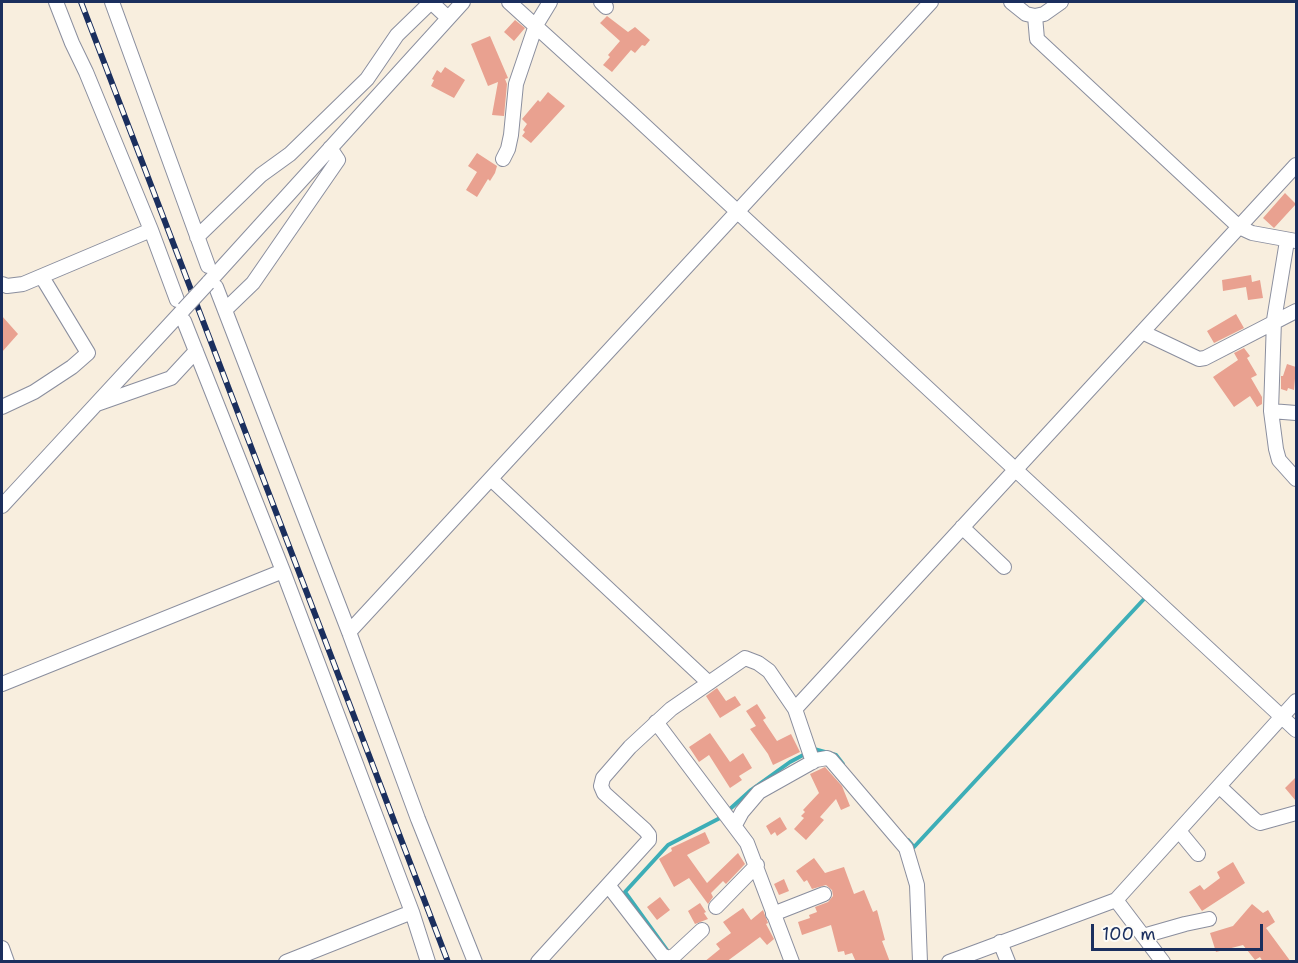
<!DOCTYPE html>
<style>
body{margin:0}
#map{position:relative;width:1298px;height:963px;overflow:hidden;background:#f8eede;font-family:"Shantell Sans",sans-serif}
canvas{display:block}
.frame{position:absolute;inset:0;border:3px solid #1b2f5e;pointer-events:none}
.scale{position:absolute;left:1091px;top:924px;width:172px;height:27px;box-sizing:border-box;border:3px solid #1b2f5e;border-top:0;padding-left:8px;font-size:18px;line-height:21px;white-space:nowrap;color:#1b2f5e;-webkit-text-stroke:4px #fdfcf7;paint-order:stroke}
</style>
<div id="map">
<canvas width="1298" height="963"></canvas>
<div class="frame"></div>
<div class="scale">100 m</div>
</div>
<script>
const context = document.querySelector('canvas').getContext('2d');
context.lineJoin = 'round';
const shape = rows => new Path2D(rows.map(r => 'M' + r).join(''));
function stroke(path, color, width, dash) { context.strokeStyle = color; context.lineWidth = width; context.lineCap = dash ? 'butt' : 'round'; context.setLineDash(dash || []); context.stroke(path); }
function fillPath(path, color) { context.fillStyle = color; context.fill(path, 'evenodd'); }
stroke(shape([
 [814,749,836,755,843,764],
 [908,840,914,847,1144,599],
 [669,953,625,892,668,845,720,818,751,790,790,762,807,753]
]), '#3daeb7', 4);
fillPath(shape([
 [607,16,628,32,635,27,650,40,645,46,642,45,635,53,631,50,612,72,603,65,610,57,608,55,620,41,600,23],
 [515,20,525,28,514,41,504,32],
 [490,36,508,78,505,79,507,84,504,116,492,115,498,82,488,86,471,44],
 [445,67,465,80,454,98,431,86,434,80,432,79,437,70,441,73],
 [548,92,565,106,531,143,522,136,525,132,523,130,527,124,522,119,538,100,540,102],
 [477,153,497,166,495,173,490,181,488,179,477,197,466,190,477,172,468,166],
 [1285,193,1296,204,1274,228,1263,218],
 [1251,275,1252,282,1260,280,1263,298,1248,300,1246,287,1223,291,1222,280],
 [1236,314,1244,328,1214,343,1207,331],
 [2,316,18,334,2,352],
 [1244,348,1250,356,1247,358,1257,375,1251,378,1262,397,1262,404,1257,407,1250,396,1234,407,1213,377,1238,360,1234,353],
 [1287,364,1296,367,1294,390,1288,388,1287,391,1281,389,1281,376,1283,376],
 [717,688,726,701,735,696,741,705,720,718,706,696],
 [757,704,766,718,763,720,777,741,791,734,800,752,773,765,768,754,750,729,756,726,746,711],
 [710,733,730,762,743,753,752,768,739,776,742,780,730,788,709,755,699,762,689,747],
 [825,767,842,786,850,806,841,810,836,799,820,817,824,820,806,840,794,829,804,818,801,816,805,812,803,810,819,793,810,774],
 [1296,777,1296,801,1285,788],
 [780,817,787,829,777,836,775,832,771,835,766,826],
 [705,832,710,843,687,855,707,883,738,853,745,864,726,884,723,881,711,893,713,897,708,904,689,878,674,887,659,859,672,851,671,848],
 [814,858,825,873,844,867,854,894,864,890,873,912,877,910,885,940,882,941,890,962,856,962,852,953,845,955,844,951,838,952,831,925,802,935,798,922,810,918,809,915,817,912,815,907,828,902,833,896,832,890,826,885,812,889,807,880,804,882,796,871],
 [1233,862,1245,883,1202,911,1189,892,1200,885,1204,890,1220,878,1217,872],
 [784,879,789,891,779,895,774,884],
 [660,897,670,910,657,920,647,907],
 [700,903,706,912,704,913,708,919,695,924,688,911],
 [1252,904,1263,913,1268,910,1275,922,1266,928,1291,962,1263,962,1260,957,1255,960,1243,945,1216,952,1210,933,1233,926],
 [743,908,751,920,763,910,768,923,766,924,774,939,767,945,760,937,726,962,704,962,720,949,716,944,731,933,723,922]
]), '#e9a190');
const minor = shape([
 [56,2,72,43,86,72,151,230,177,300],
 [112,2,208,266],
 [509,2,629,111,1296,730],
 [601,2,606,7],
 [1011,2,1026,14,1035,16,1044,14,1061,2],
 [1035,16,1037,39,1239,227,1252,233,1296,241],
 [503,159,508,149,511,135,516,84,536,25,550,2],
 [197,237,261,175,290,154,367,79,397,35,431,2,448,18],
 [1287,241,1274,320,1271,411,1276,449,1279,460,1296,479],
 [208,283,463,2],
 [2,284,7,286,23,284,151,230],
 [216,287,349,632,418,819,475,962],
 [225,310,253,283,338,160,330,148],
 [184,321,283,571,412,912,428,962],
 [1142,332,1199,359,1205,358,1296,311],
 [97,404,171,378,196,351],
 [2,407,34,392,72,367,88,353,42,277],
 [1271,411,1296,413],
 [492,480,709,683],
 [2,506,184,309],
 [962,527,1004,567],
 [349,632,931,2],
 [2,684,283,571],
 [795,709,813,762],
 [656,722,747,843,792,962],
 [1220,787,1255,820,1260,823,1296,813],
 [735,825,742,812,759,792,816,760,827,758,831,760,906,848,917,885,920,962],
 [1179,831,1198,854],
 [608,885,662,955,668,958,674,956,702,930],
 [1116,900,1163,962],
 [716,907,757,865],
 [773,914,824,894],
 [1143,936,1185,924,1209,919],
 [1000,942,1008,962],
 [2,948,7,962],
 [286,962,412,912],
 [538,962,649,840,649,835,645,830,604,793,601,786,603,778,630,747,671,709,745,658,758,663,769,671,795,709,1296,165],
 [949,962,1116,900,1296,701]
]);
stroke(minor, '#8a8e9e', 16);
stroke(minor, '#fff', 14);
const rail = shape([
 [81,2,448,962]
]);
stroke(rail, '#1b2f5e', 6);
stroke(rail, '#fdfcf7', 4, [11]);
const minorBridge = shape([
 [184,309,208,283]
]);
stroke(minorBridge, '#8a8e9e', 16, []);
stroke(minorBridge, '#fff', 14);
</script>
